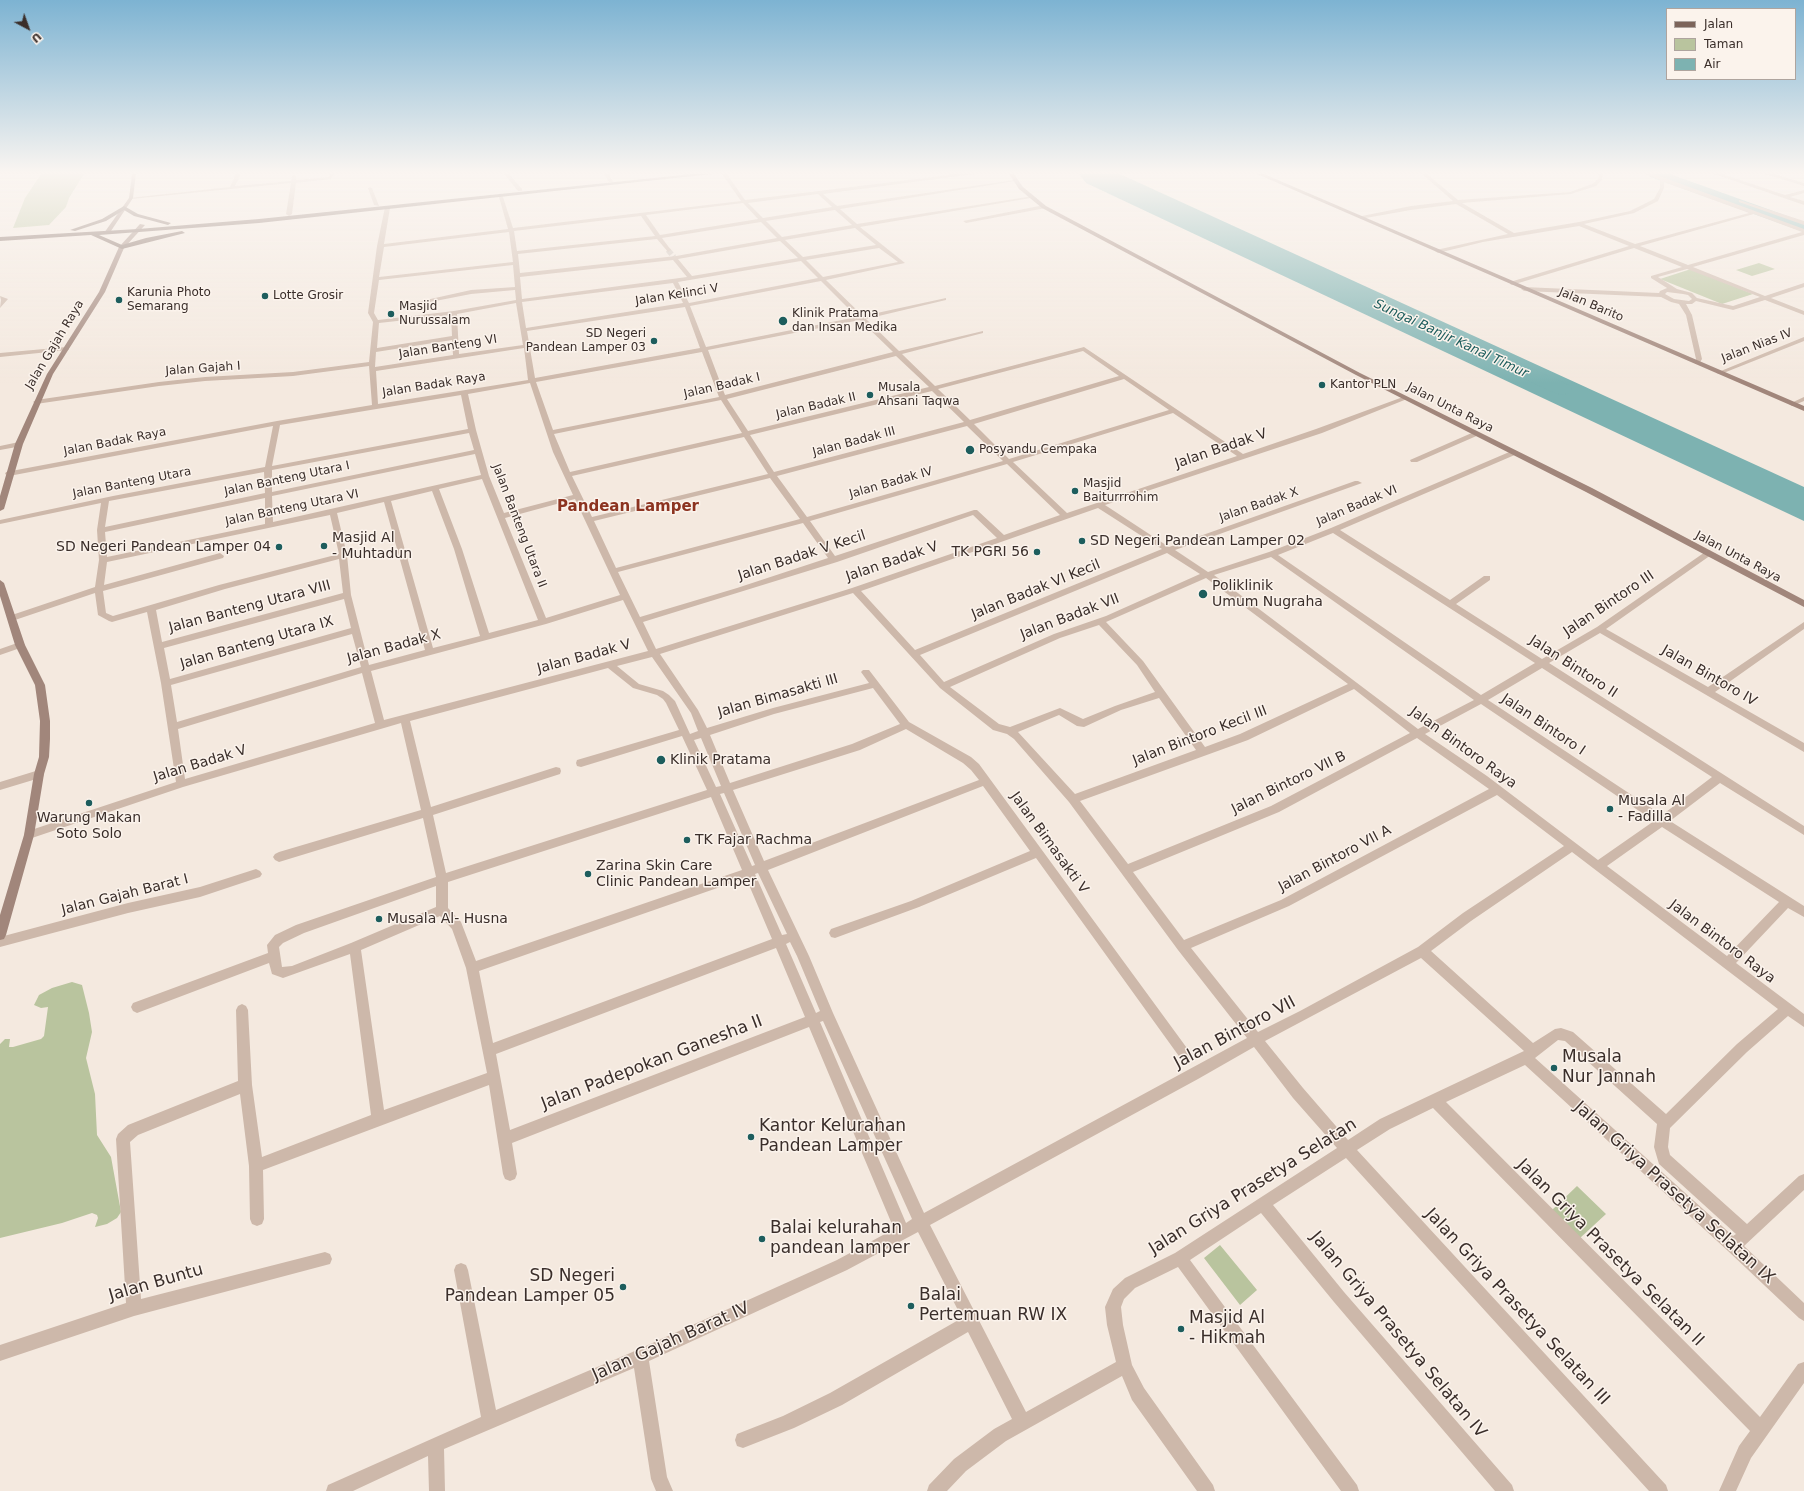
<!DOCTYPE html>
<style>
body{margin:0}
#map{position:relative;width:1804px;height:1491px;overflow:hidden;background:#f4e9df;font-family:"DejaVu Sans",sans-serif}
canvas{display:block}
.legend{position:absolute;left:1666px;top:8px;width:130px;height:72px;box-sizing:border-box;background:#fbf3ec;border:1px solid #aea49e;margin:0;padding:5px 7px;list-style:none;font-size:12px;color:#3a2e2a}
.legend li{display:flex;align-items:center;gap:8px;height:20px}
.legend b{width:20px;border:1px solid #aea49e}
.north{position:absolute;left:8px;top:8px;width:40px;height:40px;-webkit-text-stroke:3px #fbf3ec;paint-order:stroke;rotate:139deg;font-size:11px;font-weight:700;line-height:16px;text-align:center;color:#3a2e2a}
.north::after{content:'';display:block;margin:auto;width:14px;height:18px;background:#3a2e2a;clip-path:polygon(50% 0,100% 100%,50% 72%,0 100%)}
</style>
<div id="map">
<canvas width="1804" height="1491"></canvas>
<ul class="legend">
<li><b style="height:5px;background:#7c645a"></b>Jalan</li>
<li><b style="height:11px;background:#b9c49e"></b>Taman</li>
<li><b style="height:11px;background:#7db2b1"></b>Air</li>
</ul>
<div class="north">U</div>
</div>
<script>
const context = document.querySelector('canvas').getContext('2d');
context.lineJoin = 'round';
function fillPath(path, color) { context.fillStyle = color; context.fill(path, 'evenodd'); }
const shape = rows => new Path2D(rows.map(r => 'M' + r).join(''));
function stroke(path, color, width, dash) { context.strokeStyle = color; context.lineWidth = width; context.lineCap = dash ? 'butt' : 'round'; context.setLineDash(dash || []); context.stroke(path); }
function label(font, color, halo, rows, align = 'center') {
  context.font = font + ' "DejaVu Sans",sans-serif'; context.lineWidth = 3; context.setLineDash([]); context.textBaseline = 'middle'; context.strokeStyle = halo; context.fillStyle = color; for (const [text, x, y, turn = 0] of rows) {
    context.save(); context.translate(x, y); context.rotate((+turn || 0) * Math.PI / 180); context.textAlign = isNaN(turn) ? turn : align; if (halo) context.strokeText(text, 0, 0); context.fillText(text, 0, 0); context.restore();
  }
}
fillPath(shape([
 [41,174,84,174,69,198,66,207,49,225,13,228,25,198],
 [1759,263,1775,269,1752,276,1736,270],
 [1691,269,1753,294,1722,304,1660,279],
 [72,982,82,985,89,1013,92,1032,86,1058,95,1094,97,1135,111,1157,121,1212,117,1218,107,1224,95,1227,98,1218,97,1215,92,1213,62,1223,0,1238,0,1044,5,1039,10,1039,9,1047,13,1047,41,1039,44,1036,48,1007,41,1008,34,1005,39,995,52,988],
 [1577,1186,1606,1214,1580,1238,1552,1210],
 [1220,1245,1257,1290,1240,1305,1204,1258]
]), '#b9c49e');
fillPath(shape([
 [1079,174,1120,174,1804,487,1804,521,1086,183]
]), '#7db2b1');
fillPath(shape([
 [1648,174,1670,174,1804,222,1804,232,1650,177,1648,174],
 [1477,344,1569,385,1572,389,1569,393,1562,395,1555,393,1470,354,1467,350,1470,346,1477,344]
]), '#7db2b1');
stroke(shape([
 [668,250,674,257]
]), '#cfc4bb', 5.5, [5.5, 2.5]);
fillPath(shape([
 [236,174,241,174,235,186,291,181,292,176,294,175,296,176,296,180,329,177,330,174,334,174,331,179,296,183,292,214,289,216,286,214,291,183,131,199,129,198,230,187,236,174],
 [504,174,509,174,522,189,522,191,518,191,504,174],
 [604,174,609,174,613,182,609,182,604,174],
 [722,174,727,174,745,200,957,174,974,174,823,194,837,206,1014,180,1016,181,840,209,857,224,1033,196,1031,198,860,227,905,263,826,280,863,316,946,298,946,300,866,319,899,351,983,331,983,333,902,354,935,386,1084,347,1243,454,1316,429,1403,397,1407,397,1407,399,1322,433,1105,505,1169,547,1355,481,1358,481,1362,483,1175,550,1208,572,1269,552,1331,528,1514,450,1518,452,1517,454,1340,530,1450,600,1484,576,1490,576,1490,580,1456,604,1542,659,1597,627,1708,550,1711,551,1711,555,1606,629,1708,687,1804,622,1804,629,1715,692,1804,743,1804,752,1600,633,1549,663,1804,826,1804,835,1720,783,1670,821,1804,906,1804,917,1788,908,1736,963,1804,1014,1804,1027,1788,1016,1747,1052,1670,1128,1668,1147,1670,1155,1747,1224,1799,1176,1804,1174,1804,1190,1744,1246,1804,1303,1804,1321,1799,1318,1728,1251,1525,1065,1446,1102,1760,1417,1798,1364,1804,1362,1804,1383,1751,1458,1736,1491,1719,1491,1739,1446,1750,1431,1433,1108,1390,1129,1357,1150,1666,1485,1668,1491,1649,1491,1346,1158,1273,1205,1344,1292,1512,1485,1514,1491,1495,1491,1334,1302,1261,1213,1190,1260,1357,1485,1359,1491,1341,1491,1178,1267,1135,1288,1124,1299,1121,1307,1123,1325,1132,1365,1144,1388,1213,1485,1215,1491,1197,1491,1132,1400,1122,1376,1006,1441,966,1471,947,1491,927,1491,929,1485,954,1459,994,1429,1012,1419,968,1332,842,1405,794,1428,743,1448,737,1446,735,1440,737,1434,783,1416,830,1393,962,1318,918,1232,847,1270,649,1361,667,1477,673,1491,656,1491,651,1479,634,1368,444,1449,445,1491,429,1491,428,1456,353,1491,326,1491,328,1485,481,1417,454,1270,456,1265,461,1263,466,1265,468,1270,496,1410,628,1354,837,1260,894,1229,809,1027,512,1143,517,1174,515,1179,510,1181,505,1179,503,1174,489,1085,263,1170,264,1219,262,1224,257,1226,252,1224,250,1219,249,1166,240,1094,138,1135,130,1142,141,1299,325,1252,330,1254,332,1259,330,1264,134,1316,0,1361,0,1345,126,1303,116,1139,118,1134,128,1125,238,1081,236,1010,238,1006,242,1004,246,1006,248,1010,252,1085,262,1157,371,1115,350,954,283,978,272,974,269,963,137,1013,133,1011,131,1007,133,1003,268,953,267,945,275,935,296,925,436,877,423,818,279,862,275,860,273,857,275,854,279,852,421,810,401,723,183,787,29,839,25,838,24,835,25,832,176,782,161,683,147,612,112,622,109,621,98,615,95,593,15,620,9,620,8,618,9,616,95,587,99,560,97,530,101,503,0,524,0,520,113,496,265,467,273,426,9,476,5,474,6,472,277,421,372,405,369,366,293,376,205,381,159,386,36,404,33,402,36,400,159,382,205,377,293,372,369,362,373,322,368,313,377,246,385,207,390,208,384,244,508,229,499,197,501,196,503,197,513,228,741,201,722,174],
 [818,194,832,207,763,218,748,203,818,194],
 [743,203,758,219,660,235,646,215,743,203],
 [835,210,852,225,782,237,766,221,835,210],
 [641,216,655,236,517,251,514,231,641,216],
 [761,222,777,238,676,256,520,273,518,254,657,239,668,252,671,250,662,238,761,222],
 [855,228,876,245,803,257,785,240,855,228],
 [509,232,513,262,379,277,384,247,509,232],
 [780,241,798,258,692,276,678,259,780,241],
 [879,248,898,262,823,277,806,260,879,248],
 [673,260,687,277,522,299,520,277,673,260],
 [801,261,818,278,689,303,678,282,801,261],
 [513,265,515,287,471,290,417,302,420,304,471,294,515,290,516,300,454,311,378,320,374,313,379,280,513,265],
 [821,281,857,317,706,347,690,306,821,281],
 [673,283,683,303,526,328,522,302,673,283],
 [516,303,523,345,459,354,457,314,516,303],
 [685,307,700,348,535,378,527,331,685,307],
 [451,315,452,336,377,348,379,323,451,315],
 [860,320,893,352,725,395,708,350,860,320],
 [452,340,453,355,375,367,376,352,452,340],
 [524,348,528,380,378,404,376,371,524,348],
 [1083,351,1119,376,970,420,938,389,1083,351],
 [702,352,719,397,553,430,536,382,702,352],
 [896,356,929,387,748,431,727,399,896,356],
 [1124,379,1169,410,1009,459,974,424,1124,379],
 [530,383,553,452,573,495,504,513,489,476,476,430,468,394,530,383],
 [932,391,964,422,774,472,750,435,932,391],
 [461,395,468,429,272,466,280,425,461,395],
 [721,400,742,433,570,472,554,434,721,400],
 [1173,413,1237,456,1067,513,1013,462,1173,413],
 [967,426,1003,461,807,517,777,476,967,426],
 [469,433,474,450,272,492,272,470,469,433],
 [744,437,768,474,592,517,572,476,744,437],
 [475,454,481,475,273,522,272,496,475,454],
 [1007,464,1060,515,1004,535,977,510,974,510,835,556,810,521,1007,464],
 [264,472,265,493,105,527,109,501,264,472],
 [770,478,800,519,616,568,594,521,770,478],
 [482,479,538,620,489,633,462,549,439,489,482,479],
 [432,491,454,549,480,636,433,648,391,501,432,491],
 [265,498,265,524,107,557,105,532,265,498],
 [575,499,620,595,546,618,505,518,575,499],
 [384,502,425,650,369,665,351,595,347,555,337,513,384,502],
 [1098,508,1162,549,915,650,861,591,1098,508],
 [330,515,339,554,219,585,113,616,106,613,103,591,223,558,224,556,220,553,104,585,107,562,330,515],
 [973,515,997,538,852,588,656,649,643,622,837,562,973,515],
 [803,523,828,558,737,588,640,617,618,572,803,523],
 [1333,533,1535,663,1481,695,1278,555,1333,533],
 [1167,553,1200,574,1106,616,1054,634,944,682,920,655,1167,553],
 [1271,557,1474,700,1418,729,1214,575,1271,557],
 [339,559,343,593,162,642,156,610,225,589,339,559],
 [1206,578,1348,684,1240,734,1205,747,1143,661,1106,622,1206,578],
 [853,593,940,688,993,730,1007,734,1014,739,1069,802,1178,950,1247,1038,924,1213,833,1013,809,956,768,870,983,786,1030,851,911,901,831,929,829,933,831,937,835,938,919,907,1036,858,1181,1059,1186,1061,1191,1059,1192,1055,979,764,971,757,909,722,869,670,863,670,861,672,869,683,773,708,707,728,698,710,660,654,853,593],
 [344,599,351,628,170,679,164,648,344,599],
 [623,600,648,651,384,720,371,671,546,624,623,600],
 [1099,625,1137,665,1155,692,1115,706,1083,719,1060,708,1010,727,999,724,950,687,1060,638,1099,625],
 [352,634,361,667,177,722,171,685,352,634],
 [652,657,691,713,698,731,690,734,675,701,669,695,663,691,639,684,617,666,652,657],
 [608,668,633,688,657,695,663,699,666,703,679,730,577,760,576,763,577,766,581,767,682,736,707,790,446,873,433,815,560,774,561,771,560,768,556,767,431,807,410,721,608,668],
 [1542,668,1712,777,1662,815,1488,700,1542,668],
 [362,673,375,723,185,779,178,729,362,673],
 [873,688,900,724,852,744,730,783,710,735,774,714,873,688],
 [1354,689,1410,733,1271,806,1128,864,1080,801,1248,740,1354,689],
 [1159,698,1196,750,1075,794,1018,732,1059,715,1077,726,1084,727,1121,710,1159,698],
 [1481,704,1654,821,1598,860,1487,776,1425,734,1481,704],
 [906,729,963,763,971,770,979,780,764,861,733,790,860,750,906,729],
 [701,738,721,786,716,787,694,740,701,738],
 [1417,738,1489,789,1281,900,1184,940,1133,872,1279,812,1417,738],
 [724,793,755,865,752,866,720,794,724,793],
 [1497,795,1564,846,1463,913,1418,947,1300,1011,1258,1032,1191,948,1289,906,1497,795],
 [711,797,742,870,476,961,461,922,448,908,448,882,711,797],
 [1662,827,1779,902,1727,956,1607,866,1662,827],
 [1572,852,1778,1009,1737,1044,1666,1114,1573,1032,1561,1028,1555,1029,1533,1043,1431,951,1471,921,1572,852],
 [758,873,787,934,782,935,755,874,758,873],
 [746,878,772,939,493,1043,479,971,746,878],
 [436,886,436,907,351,943,292,966,282,967,279,947,283,943,304,933,436,886],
 [440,916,452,929,466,968,487,1073,384,1110,361,950,440,916],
 [790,942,797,956,820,1011,816,1013,786,944,790,942],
 [776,948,805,1017,510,1130,496,1054,776,948],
 [1421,958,1524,1051,1380,1119,1348,1140,1303,1088,1265,1041,1421,958],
 [823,1021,912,1219,906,1223,820,1022,823,1021],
 [1558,1040,1565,1041,1657,1124,1654,1147,1659,1164,1736,1234,1733,1236,1535,1058,1558,1040],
 [1254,1047,1293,1098,1337,1148,1175,1253,1125,1278,1113,1289,1105,1307,1107,1325,1116,1362,1026,1412,930,1225,1198,1079,1254,1047],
 [1422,174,1427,174,1458,200,1570,192,1592,184,1598,179,1599,174,1603,174,1602,180,1596,186,1571,194,1462,203,1514,233,1579,222,1630,211,1654,199,1660,188,1660,180,1646,174,1654,174,1804,229,1804,235,1693,267,1765,296,1804,283,1804,287,1771,298,1804,311,1804,315,1765,300,1733,310,1696,301,1692,304,1686,304,1692,315,1702,359,1699,364,1695,364,1696,359,1686,315,1679,304,1671,302,1661,297,1524,291,1521,289,1524,287,1659,293,1660,291,1667,288,1651,278,1651,276,1682,267,1634,248,1512,285,1510,284,1510,282,1629,246,1579,226,1483,242,1438,253,1435,251,1436,250,1508,234,1456,204,1411,210,1360,219,1362,216,1411,206,1453,201,1422,174],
 [1664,182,1749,213,1635,244,1584,224,1634,213,1658,201,1664,188,1664,182],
 [1754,214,1802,232,1688,265,1640,246,1754,214],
 [1687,269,1760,297,1733,306,1697,298,1692,293,1677,289,1658,277,1687,269],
 [1667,292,1683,294,1688,295,1692,299,1689,301,1674,299,1665,294,1667,292],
 [1714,174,1722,174,1785,195,1804,190,1804,193,1790,197,1804,201,1804,205,1714,174],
 [1765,174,1774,174,1804,183,1804,186,1765,174],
 [370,187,372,188,379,206,374,205,368,188,370,187],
 [1739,200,1804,221,1804,225,1739,202,1739,200],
 [1044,205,1046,208,966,223,963,221,1044,205],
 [0,296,8,299,0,308,1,300,0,296],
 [1804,337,1804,341,1721,374,1716,373,1804,337],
 [66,347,69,349,68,350,0,357,0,353,66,347],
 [1804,397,1804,401,1792,406,1789,404,1804,397],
 [1474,432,1481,434,1417,462,1411,462,1410,460,1474,432],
 [19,442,22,442,22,446,0,450,0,446,19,442],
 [20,642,23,643,25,645,23,647,0,655,0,649,20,642],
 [39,770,43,771,44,774,43,777,0,790,0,782,39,770],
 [256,869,260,871,262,874,260,877,200,897,128,913,0,947,0,937,128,903,200,887,256,869]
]), '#cdb8aa');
fillPath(shape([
 [132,174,136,174,133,198,109,234,105,234,104,233,129,198,132,174],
 [1009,174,1014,174,1023,187,1046,206,1360,373,1592,488,1804,600,1804,607,1586,492,1356,375,1042,208,1019,189,1009,174],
 [1257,174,1264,174,1804,406,1804,411,1257,174],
 [140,224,145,225,124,248,105,292,53,374,23,444,4,509,0,511,0,496,15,444,47,374,99,292,119,247,140,224],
 [0,580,4,583,25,645,45,685,50,721,50,739,49,757,44,774,34,835,6,935,4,939,0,940,0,915,24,835,34,774,39,757,40,721,35,685,15,645,0,596,0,580]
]), '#a1867b');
fillPath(shape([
 [692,174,712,174,259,223,99,235,122,245,146,238,182,231,185,233,122,249,91,235,0,241,0,237,138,229,259,219,692,174],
 [124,206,138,214,171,223,168,225,134,216,124,210,106,221,75,231,70,230,102,219,124,206]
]), '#7c645a');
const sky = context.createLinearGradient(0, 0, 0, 383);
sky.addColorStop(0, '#7db3d2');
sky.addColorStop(0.45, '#faf5f1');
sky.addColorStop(1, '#faf5f100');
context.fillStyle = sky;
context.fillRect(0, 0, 1804, 383);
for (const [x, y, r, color] of [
 [265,296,4,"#1d5d5d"],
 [119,300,4,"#1d5d5d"],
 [391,314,4,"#1d5d5d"],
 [783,321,5,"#1d5d5d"],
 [654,341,4,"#1d5d5d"],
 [1322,385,4,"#1d5d5d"],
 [870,395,4,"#1d5d5d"],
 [970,450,5,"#1d5d5d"],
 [1075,491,4,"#1d5d5d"],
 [1082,541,4,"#1d5d5d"],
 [324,546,4,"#1d5d5d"],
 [279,547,4,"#1d5d5d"],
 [1037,552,4,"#1d5d5d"],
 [1203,594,5,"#1d5d5d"],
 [661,760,5,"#1d5d5d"],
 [89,803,4,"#1d5d5d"],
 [1610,809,4,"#1d5d5d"],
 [687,840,4,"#1d5d5d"],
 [588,874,4,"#1d5d5d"],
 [379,919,4,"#1d5d5d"],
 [1554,1068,4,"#1d5d5d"],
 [751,1137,4,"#1d5d5d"],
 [762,1239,4,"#1d5d5d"],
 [623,1287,4,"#1d5d5d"],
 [911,1306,4,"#1d5d5d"],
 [1181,1329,4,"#1d5d5d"]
]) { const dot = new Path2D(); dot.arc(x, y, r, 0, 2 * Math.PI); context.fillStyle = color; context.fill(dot); stroke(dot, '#fbf3ec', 1.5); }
label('12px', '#3a2e2a', '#fbf3ec', [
 ["Karunia Photo",127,293],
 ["Semarang",127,307],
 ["Lotte Grosir",273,296],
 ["Masjid",399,307],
 ["Nurussalam",399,321],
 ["Klinik Pratama",792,314],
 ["dan Insan Medika",792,328],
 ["SD Negeri",646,334,"right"],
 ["Pandean Lamper 03",646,348,"right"],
 ["Kantor PLN",1330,385],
 ["Musala",878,388],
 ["Ahsani Taqwa",878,402],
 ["Posyandu Cempaka",979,450],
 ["Masjid",1083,484],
 ["Baiturrrohim",1083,498]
], 'left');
label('12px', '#3a2e2a', '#fbf3ec', [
 ["Jalan Kelinci V",677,295,-9],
 ["Jalan Barito",1591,305,23],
 ["Jalan Gajah Raya",55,345,-59],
 ["Jalan Nias IV",1757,346,-21],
 ["Jalan Banteng VI",448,347,-9],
 ["Jalan Gajah I",203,369,-4],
 ["Jalan Badak Raya",434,385,-9],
 ["Jalan Badak I",722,386,-13],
 ["Jalan Badak II",816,406,-13],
 ["Jalan Unta Raya",1450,408,27],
 ["Jalan Badak Raya",115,442,-11],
 ["Jalan Badak III",854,442,-15],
 ["Jalan Banteng Utara I",287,479,-12],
 ["Jalan Banteng Utara",132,483,-11],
 ["Jalan Badak IV",891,483,-16],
 ["Jalan Badak X",1259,505,-19],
 ["Jalan Badak VI",1357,506,-23],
 ["Jalan Banteng Utara VI",292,508,-12],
 ["Jalan Banteng Utara II",519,526,69],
 ["Jalan Unta Raya",1738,557,28]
]);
label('italic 13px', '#1d5d5d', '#fbf3ec', [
 ["Sungai Banjir Kanal Timur",1451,339,25]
]);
label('14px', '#3a2e2a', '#fbf3ec', [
 ["Jalan Badak V",1221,449,-19],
 ["Jalan Badak V Kecil",802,556,-18],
 ["Jalan Badak V",892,562,-19],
 ["Jalan Badak VI Kecil",1036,590,-22],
 ["Jalan Bintoro III",1609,604,-34],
 ["Jalan Banteng Utara VIII",250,607,-15],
 ["Jalan Badak VII",1070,617,-21],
 ["Jalan Banteng Utara IX",257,643,-16],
 ["Jalan Badak X",394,647,-15],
 ["Jalan Badak V",584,657,-15],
 ["Jalan Bintoro II",1573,667,33],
 ["Jalan Bintoro IV",1709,676,30],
 ["Jalan Bimasakti III",778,696,-16],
 ["Jalan Bintoro I",1543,725,34],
 ["Jalan Bintoro Kecil III",1200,736,-21],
 ["Jalan Bintoro Raya",1463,748,36],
 ["Jalan Badak V",200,764,-17],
 ["Jalan Bintoro VII B",1289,783,-26],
 ["Jalan Bimasakti V",1049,843,54],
 ["Jalan Bintoro VII A",1335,859,-28],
 ["Jalan Gajah Barat I",125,895,-14],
 ["Jalan Bintoro Raya",1722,942,37]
]);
label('14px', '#3a2e2a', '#fbf3ec', [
 ["Masjid Al",332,538],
 ["- Muhtadun",332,554],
 ["SD Negeri Pandean Lamper 02",1090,541],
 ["SD Negeri Pandean Lamper 04",271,547,"right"],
 ["TK PGRI 56",1029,552,"right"],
 ["Poliklinik",1212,586],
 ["Umum Nugraha",1212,602],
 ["Klinik Pratama",670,760],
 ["Musala Al",1618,801],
 ["- Fadilla",1618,817],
 ["Warung Makan",89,818,"center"],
 ["Soto Solo",89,834,"center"],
 ["TK Fajar Rachma",695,840],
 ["Zarina Skin Care",596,866],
 ["Clinic Pandean Lamper",596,882],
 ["Musala Al- Husna",387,919]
], 'left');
label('bold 15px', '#8c3320', '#fbf3ec', [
 ["Pandean Lamper",628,507]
]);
label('17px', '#3a2e2a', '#fbf3ec', [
 ["Jalan Bintoro VII",1235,1033,-28],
 ["Jalan Padepokan Ganesha II",652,1063,-21],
 ["Jalan Griya Prasetya Selatan",1253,1187,-32],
 ["Jalan Griya Prasetya Selatan IX",1674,1193,42],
 ["Jalan Griya Prasetya Selatan II",1610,1253,45],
 ["Jalan Buntu",156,1283,-16],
 ["Jalan Griya Prasetya Selatan III",1517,1307,47],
 ["Jalan Griya Prasetya Selatan IV",1398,1335,50],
 ["Jalan Gajah Barat IV",671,1342,-24]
]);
label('17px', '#3a2e2a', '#fbf3ec', [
 ["Musala",1562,1058],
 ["Nur Jannah",1562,1078],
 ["Kantor Kelurahan",759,1127],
 ["Pandean Lamper",759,1147],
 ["Balai kelurahan",770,1229],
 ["pandean lamper",770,1249],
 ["SD Negeri",615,1277,"right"],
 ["Pandean Lamper 05",615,1297,"right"],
 ["Balai",919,1296],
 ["Pertemuan RW IX",919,1316],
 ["Masjid Al",1189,1319],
 ["- Hikmah",1189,1339]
], 'left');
</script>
